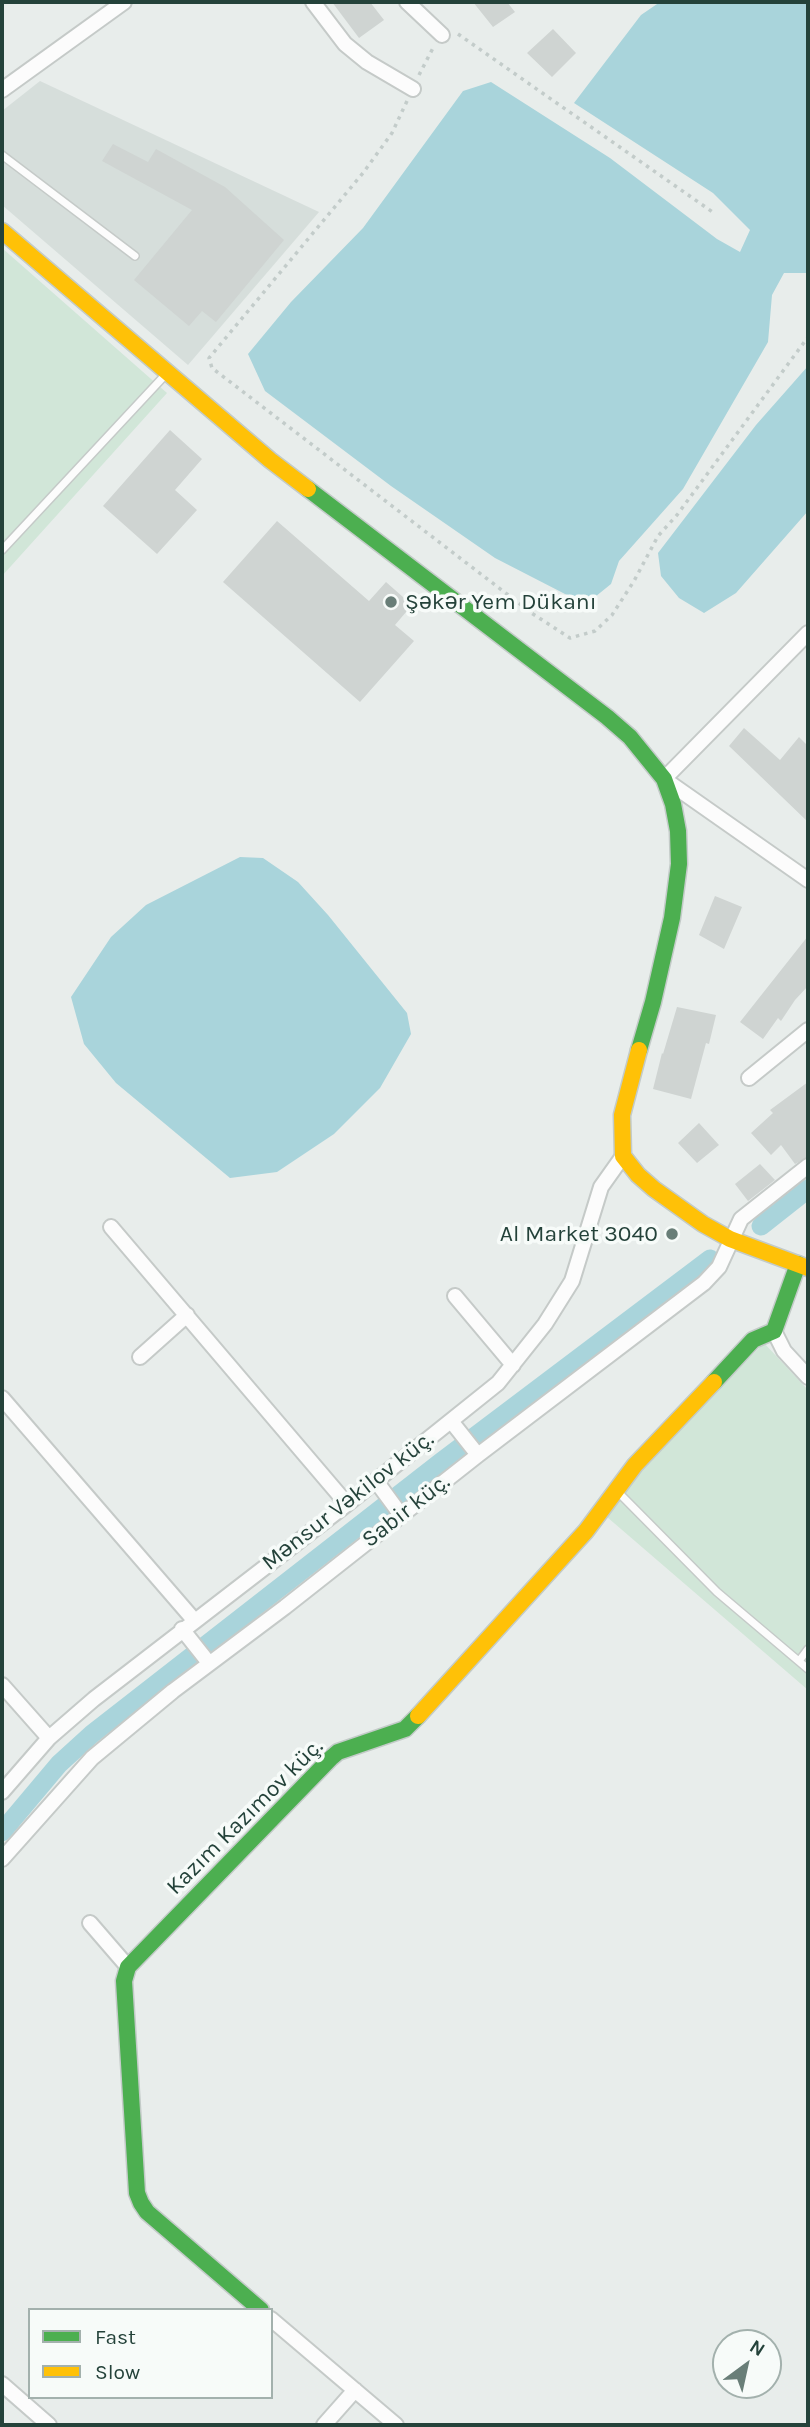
<!DOCTYPE html>
<meta charset="utf-8">
<style>
body{margin:0}
#map{position:relative;width:810px;height:2427px;overflow:hidden;background:#e8edeb;font-family:Karla,sans-serif}
canvas{display:block}
.frame{position:absolute;inset:0;border:4px solid #24423a;pointer-events:none}
.legend{position:absolute;left:28px;top:2308px;width:245px;height:91px;box-sizing:border-box;background:#f7fbf9;border:2px solid #a3b1ad;margin:0;padding:9px 12px;list-style:none;font-size:21px;color:#24423a}
.legend li{display:flex;align-items:center;gap:14px;height:35px}
.legend b{width:35px;border:2px solid #a3b1ad}
.north{position:absolute;left:712px;top:2329px;width:70px;height:70px;box-sizing:border-box;background:#f7fbf9;border:2px solid #a3b1ad;border-radius:50%;rotate:33deg;font-size:19px;font-weight:700;line-height:28px;text-align:center;color:#24423a}
.north::after{content:'';display:block;margin:auto;width:24px;height:32px;background:#697e78;clip-path:polygon(50% 0,100% 100%,50% 72%,0 100%)}
</style>
<div id="map">
<canvas width="810" height="2427"></canvas>
<div class="frame"></div>
<ul class="legend">
<li><b style="height:9px;background:#4caf50"></b>Fast</li>
<li><b style="height:9px;background:#ffc107"></b>Slow</li>
</ul>
<div class="north">N</div>
</div>
<script>
const context = document.querySelector('canvas').getContext('2d');
context.lineJoin = 'round';
function fillPath(path, color) { context.fillStyle = color; context.fill(path, 'evenodd'); }
const shape = rows => new Path2D(rows.map(r => 'M' + r).join(''));
function stroke(path, color, width, dash) { context.strokeStyle = color; context.lineWidth = width; context.lineCap = dash ? 'butt' : 'round'; context.setLineDash(dash || []); context.stroke(path); }
function label(font, color, halo, rows, align = 'center') {
  context.font = font + ' Karla,sans-serif'; context.lineWidth = 7; context.setLineDash([]); context.textBaseline = 'middle'; context.strokeStyle = halo; context.fillStyle = color; for (const [text, x, y, turn = 0] of rows) {
    context.save(); context.translate(x, y); context.rotate((+turn || 0) * Math.PI / 180); context.textAlign = isNaN(turn) ? turn : align; if (halo) context.strokeText(text, 0, 0); context.fillText(text, 0, 0); context.restore();
  }
}
fillPath(shape([
 [40,81,319,212,188,365,2,205,2,111]
]), '#d6dedb');
fillPath(shape([
 [2,248,167,393,2,576],
 [764,1343,808,1390,808,1690,607,1517,643,1467]
]), '#d1e6d8');
fillPath(shape([
 [660,2,808,2,808,273,784,273,772,295,768,342,683,489,619,561,611,584,590,601,565,594,495,558,391,486,265,391,248,354,291,302,363,228,463,91,491,82,610,158,717,239,740,252,750,230,713,193,574,103,641,15],
 [808,366,808,511,736,593,704,613,679,598,661,576,658,553,756,425],
 [240,857,263,858,298,882,328,915,407,1013,411,1034,380,1088,334,1134,277,1172,230,1178,116,1083,84,1044,71,997,111,937,146,905]
]), '#a9d4db');
stroke(shape([
 [761,1226,808,1189],
 [2,1832,59,1764,92,1734,441,1462,710,1259]
]), '#a9d4db', 19);
fillPath(shape([
 [332,2,370,2,384,20,359,38],
 [473,2,507,2,515,12,493,27],
 [553,29,576,53,552,77,527,53],
 [113,144,148,162,156,149,225,187,284,240,216,322,202,311,189,326,134,280,192,210,102,161],
 [170,430,202,459,175,490,197,510,157,554,103,506],
 [277,521,369,601,386,582,412,605,395,625,414,641,360,702,223,582],
 [744,728,780,760,799,737,808,746,808,822,729,746],
 [715,896,742,907,724,949,699,935],
 [808,936,808,986,795,1000,781,1021,778,1018,763,1039,740,1022],
 [677,1007,716,1015,709,1044,706,1043,691,1099,653,1089,662,1053,663,1054],
 [808,1082,808,1157,795,1164,781,1145,771,1155,751,1133,773,1113,770,1110],
 [699,1123,719,1145,697,1163,678,1143],
 [760,1164,775,1180,748,1201,735,1184]
]), '#cfd4d2');
const lane = shape([
 [2,155,135,256],
 [2,550,167,373],
 [617,1491,717,1592,808,1669],
 [799,1661,808,1649]
]);
const street = shape([
 [313,2,345,44,367,62,413,89],
 [407,2,442,35],
 [2,90,124,2],
 [808,633,664,779,808,880],
 [749,1078,808,1030],
 [111,1227,347,1504],
 [455,1296,513,1365],
 [774,1331,784,1351,808,1377],
 [140,1357,187,1315],
 [2,1398,194,1620],
 [451,1421,478,1455],
 [376,1481,401,1515],
 [182,1629,209,1663],
 [2,1685,49,1738],
 [2,1792,49,1738,94,1699,347,1504,498,1383,545,1324,572,1281,601,1187,623,1156],
 [2,1859,92,1758,173,1691,285,1607,478,1455,704,1283,719,1267,741,1219,808,1166],
 [90,1923,128,1967],
 [271,2319,396,2425],
 [2,2384,49,2425],
 [324,2425,355,2390]
]);
const fast = shape([
 [308,489,607,717,630,737,664,779,673,804,678,831,679,864,672,918,653,1002,639,1050],
 [714,1382,753,1340,774,1331,798,1264],
 [261,2310,147,2212,141,2203,137,2193,124,1981,128,1967,331,1758,338,1752,405,1729,418,1716]
]);
const slow = shape([
 [2,231,270,460,308,489],
 [639,1050,622,1115,623,1156,638,1175,654,1189,703,1224,730,1239,808,1268],
 [418,1716,586,1531,635,1465,714,1382]
]);
stroke(lane, '#c5cac8', 10);
stroke(street, '#c5cac8', 18);
stroke(fast, '#c3cbc8', 19);
stroke(slow, '#c3cbc8', 19);
stroke(shape([
 [458,34,714,213],
 [419,75,433,48],
 [407,101,392,133,363,173,209,358,212,368,533,614,570,638,595,631,612,615,634,581,658,536,677,515,808,337]
]), '#c3ccca', 3.5, [3.5, 5]);
stroke(lane, '#fcfcfc', 7);
stroke(street, '#fcfcfc', 14);
stroke(fast, '#4caf50', 16);
stroke(slow, '#ffc107', 16);
for (const [x, y, r, color] of [
 [391,602,7,"#697e78"],
 [672,1234,7,"#697e78"]
]) { const dot = new Path2D(); dot.arc(x, y, r, 0, 2 * Math.PI); context.fillStyle = color; context.fill(dot); stroke(dot, '#f7fbf9', 2.5); }
label('23px', '#24423a', '#f7fbf9', [
 ["Şəkər Yem Dükanı",405,602],
 ["Al Market 3040",658,1234,"right"]
], 'left');
label('23px', '#24423a', '#f7fbf9', [
 ["Mənsur Vəkilov küç.",348,1501,-38],
 ["Sabir küç.",406,1511,-38],
 ["Kazım Kazımov küç.",245,1817,-45]
]);
</script>
